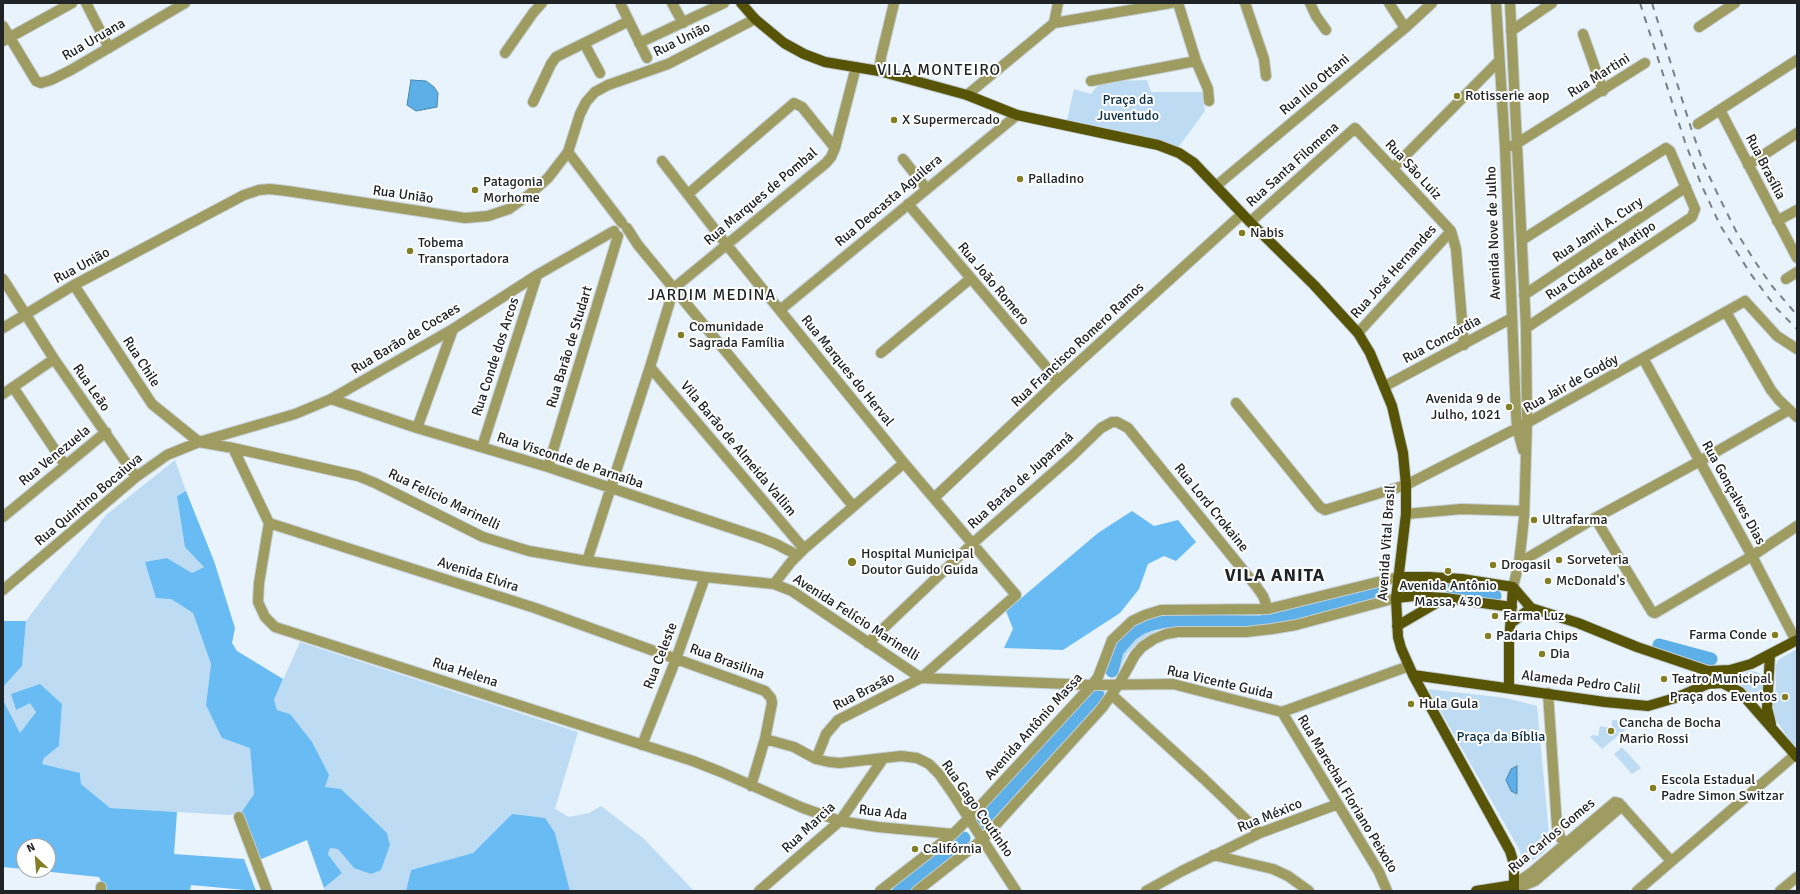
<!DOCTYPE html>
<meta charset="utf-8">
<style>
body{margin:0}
#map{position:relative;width:1800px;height:894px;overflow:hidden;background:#e8f3fb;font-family:Signika,sans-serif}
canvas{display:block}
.frame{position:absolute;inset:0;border:4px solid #202427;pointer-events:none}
.north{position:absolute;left:16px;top:838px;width:40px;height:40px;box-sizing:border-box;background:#fff;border:1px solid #a6a7a9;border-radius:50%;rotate:334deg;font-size:11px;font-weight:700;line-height:16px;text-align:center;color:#202427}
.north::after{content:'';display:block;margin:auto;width:14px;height:18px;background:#837d24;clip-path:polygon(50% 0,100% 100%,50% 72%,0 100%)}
</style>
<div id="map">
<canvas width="1800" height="894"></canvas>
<div class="frame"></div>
<div class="north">N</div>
</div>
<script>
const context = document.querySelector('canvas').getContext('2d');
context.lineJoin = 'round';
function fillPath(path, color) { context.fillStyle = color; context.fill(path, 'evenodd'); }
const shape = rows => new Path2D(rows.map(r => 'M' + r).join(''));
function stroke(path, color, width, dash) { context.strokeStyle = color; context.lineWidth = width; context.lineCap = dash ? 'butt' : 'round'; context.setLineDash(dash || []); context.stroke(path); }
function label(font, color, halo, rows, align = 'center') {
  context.font = font + ' Signika,sans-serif'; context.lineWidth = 4; context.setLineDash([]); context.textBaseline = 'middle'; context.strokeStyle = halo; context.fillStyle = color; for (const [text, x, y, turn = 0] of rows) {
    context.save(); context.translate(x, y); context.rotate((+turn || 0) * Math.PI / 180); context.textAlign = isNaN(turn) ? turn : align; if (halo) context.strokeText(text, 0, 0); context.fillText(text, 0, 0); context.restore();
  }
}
fillPath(shape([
 [1503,3,1518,308,1521,423],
 [1147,80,1151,92,1202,92,1205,111,1177,149,1067,120,1074,89,1091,94,1098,85,1118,81],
 [175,460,186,491,177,496,204,567,192,573,167,558,145,563,171,599,193,613,211,664,206,705,250,748,254,794,241,813,229,815,110,808,81,784,80,773,42,764,44,758,59,746,62,704,11,694,16,710,30,702,36,712,20,733,3,700,3,687,22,666,26,621,106,515],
 [1384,585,1383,596,1277,624,1259,626,1182,627,1167,628,1156,631,1136,644,1127,654,1117,675,1105,674,1111,653,1119,641,1140,623,1155,618,1169,617,1259,617,1274,615],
 [1434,585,1496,593,1496,599,1447,592,1402,590,1404,586],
 [300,642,578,732,555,809,569,817,589,813,601,806,644,839,694,891,570,891,555,833,512,814,473,853,411,870,406,891,324,891,324,888,342,873,328,853,330,847,338,849,354,868,381,870,390,845,387,833,325,787,290,714,277,710,274,700],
 [1797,649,1797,752,1771,712,1770,706,1776,688,1775,668,1778,660],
 '1740 683a12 12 0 1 1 24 0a12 12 0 1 1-24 0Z',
 [1428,689,1506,698,1537,706,1550,845,1543,853,1524,867,1519,849],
 [1099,691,1106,692,982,830,978,830,972,822,1092,693],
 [1612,720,1636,721,1602,749,1590,737,1593,735,1598,736,1600,726,1612,728],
 [1622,747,1641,768,1632,774,1614,754],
 [961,833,967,835,970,843,909,891,886,891]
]), '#bddcf3');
fillPath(shape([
 [186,491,214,561,235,628,232,643,237,651,283,679,274,700,277,710,290,714,312,742,329,775,325,787,341,789,387,833,390,845,381,870,371,874,354,868,338,849,330,848,328,854,342,873,324,888,307,840,259,860,241,813,254,794,250,748,222,738,206,705,211,664,193,613,171,599,156,598,145,562,167,558,192,573,204,567,185,547,177,496],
 [1132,511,1154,526,1178,520,1196,542,1176,561,1164,556,1148,564,1139,589,1120,613,1063,650,1004,648,1013,629,1006,611,1098,533],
 [3,621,26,621,22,666,3,687],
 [40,684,62,704,59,746,44,758,42,764,80,773,81,784,110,808,177,812,174,854,244,859,256,891,191,885,190,891,105,890,99,877,32,870,48,870,48,846,24,846,24,869,3,867,3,700,20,733,36,712,30,703,16,710,11,694],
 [512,814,545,818,555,833,570,891,406,891,411,870,473,853]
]), '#68bbf3');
const water = shape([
 [411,80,426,81,434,87,438,93,437,107,416,111,407,105,411,80],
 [1517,766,1517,794,1511,791,1506,780,1511,769,1517,766]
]);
fillPath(water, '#5cafe7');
stroke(water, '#4a85ad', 1);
stroke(shape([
 [1404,589,1433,588,1495,596],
 [1659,645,1711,659],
 [1112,671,1117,651,1123,644,1131,635,1141,628,1152,624,1166,621,1260,622,1278,619,1381,591],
 [978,826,1098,695],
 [899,891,964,838]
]), '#5cafe7', 13);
const minor = shape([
 [86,3,109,48],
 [672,3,683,23],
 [1178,3,1196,61,1208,89,1209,101],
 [1245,3,1264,59,1266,76],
 [1310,3,1316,16,1326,30],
 [1389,3,1405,28],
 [1496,3,1505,147,1516,412,1517,428,1523,450],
 [1510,3,1526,328,1527,423,1524,518,1519,563,1513,587],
 [621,5,647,58],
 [1054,23,1058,3],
 [3,26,36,81,41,83,51,80,71,70,185,3],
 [1699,27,1735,3],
 [1511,31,1552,3],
 [1583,34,1603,91],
 [3,41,72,3],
 [584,43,600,73],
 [639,43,724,3],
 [505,53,533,13,542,3],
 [879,71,881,57,894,3],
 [1091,81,1196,61],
 [967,95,1054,23,1171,3],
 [533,102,551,64,556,57,629,21],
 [1720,110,1797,258],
 [1698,124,1797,60],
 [1511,146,1516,144,1645,63],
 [568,152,622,223],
 [903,159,926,188],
 [662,161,726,244,904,463,1016,595,921,678,838,720,826,734,816,759],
 [1748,165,1797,133],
 [1393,168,1499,61],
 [1216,186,1405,28,1432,3],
 [688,194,794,103,802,107,835,148],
 [908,204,1058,381],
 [1777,221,1797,210],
 [1250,222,1355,128,1451,231,1456,249,1464,345],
 [627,228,638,245,853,506],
 [1522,240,1666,148,1670,151,1695,209,1692,217,1526,328],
 [3,279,54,359,136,477],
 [1786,279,1797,272],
 [74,285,152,404,199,442,233,448,358,476,375,483,483,537,529,551,587,561,705,577,774,584,792,591,921,678],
 [674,288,826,163,831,157,835,148,856,67],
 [1524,295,1686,187],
 [780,310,1017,115],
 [1726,312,1771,390,1779,400,1797,417],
 [3,328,74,285,244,195,259,190,270,189,287,191,465,218,488,216,509,209,530,194,548,178,568,152,580,114,586,102,595,92,608,85,668,64,755,19],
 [1358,333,1451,231],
 [881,353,970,279],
 [1644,360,1752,556,1796,641],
 [650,367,804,549],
 [1385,386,1512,318],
 [13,387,65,465],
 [3,394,54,359],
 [331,399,417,428,548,467,761,538,776,544,797,555],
 [1236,403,1320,507,1325,510,1406,485,1527,423,1745,301,1777,336,1797,349],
 [417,428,453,329],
 [482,447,537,275],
 [233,448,269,523],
 [548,467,618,236],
 [934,498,1058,381,1242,214],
 [1406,514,1462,509,1524,511],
 [3,517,106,432],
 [1595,518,1652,612,1655,613,1752,556,1797,526],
 [269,523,259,583,258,602,265,617,275,627,693,761,721,772,803,808,840,821,878,827,953,834],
 [269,523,535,608,765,691,771,698,772,703,765,739,751,786],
 [587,561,650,367,674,288],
 [1519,563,1595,518,1700,461,1789,410],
 [774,584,791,562,804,549,904,463],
 [3,590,136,477,167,455,199,442,295,414,331,399,453,329,537,275,614,231],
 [868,643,972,544,1072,456,1101,428,1112,422,1117,422,1128,428,1256,586,1263,596,1268,609],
 [921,678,1092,685,1173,684,1282,712,1409,666],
 [1548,693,1557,827,1560,837,1570,850],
 [1112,695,1204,779,1260,833],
 [1282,712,1379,872,1387,891],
 [765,739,794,747,816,759,829,762,840,763,901,756,917,758,929,764,939,774,953,794,1016,891],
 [642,745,676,659,705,577],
 [239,817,267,891],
 [1213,855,1273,869,1288,876,1309,891],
 [1514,885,1532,872,1615,802,1619,803,1671,861],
 [1514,885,1523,886,1535,881,1622,806],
 [101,891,101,887],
 [759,891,840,821,883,759],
 [880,891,953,834,972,815,1092,685,1098,677,1112,640,1132,621,1145,615,1161,610,1268,609,1398,577],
 [917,891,983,839,1102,708,1119,684,1135,655,1142,647,1154,639,1166,634,1178,632,1246,632,1272,629,1296,625,1396,598],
 [1146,891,1182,871,1260,833,1338,804],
 [1637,891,1795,755],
 [1780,891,1797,877]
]);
const major = shape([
 [741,3,755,19,784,43,804,54,825,62,879,71,967,95,1017,115,1158,145,1179,153,1194,163,1250,222,1314,285,1358,333,1370,353,1392,406,1403,453,1406,485,1406,514,1396,598,1398,637,1401,648,1413,675,1510,851,1514,864,1514,891],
 [1398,577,1429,577,1462,579,1513,587,1531,608,1578,623,1637,647,1708,671,1730,670,1751,664,1797,640],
 [1396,598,1414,596,1445,598,1512,607],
 [1511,623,1531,608],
 [1397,626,1445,598],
 [1770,655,1767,708,1771,724],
 [1413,675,1605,702,1648,706,1675,698,1708,684,1722,683,1740,692,1797,757],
 [1728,686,1733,683,1735,678,1730,670],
 [1509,688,1509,643,1513,587],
 [1476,891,1514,885]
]);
stroke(minor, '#c4ced5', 12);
stroke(major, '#c4ced5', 12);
stroke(minor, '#9f9c62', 10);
stroke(major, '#585407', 10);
stroke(shape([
 [1640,3,1685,142,1701,184,1720,225,1750,273,1777,309,1797,329],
 [1652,3,1691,128,1704,165,1720,199,1737,233,1756,263,1772,286,1797,315]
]), '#798085', 2, [7, 7]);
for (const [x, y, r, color] of [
 [1457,96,4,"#837d24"],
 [894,120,4,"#837d24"],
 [1020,179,4,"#837d24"],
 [475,190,4,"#837d24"],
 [1242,233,4,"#837d24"],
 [410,251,4,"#837d24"],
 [681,335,4,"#837d24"],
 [1509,407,4,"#837d24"],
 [1534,520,4,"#837d24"],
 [1559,560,4,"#837d24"],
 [852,562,5,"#837d24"],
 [1493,565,4,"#837d24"],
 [1448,571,4,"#837d24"],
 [1548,581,4,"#837d24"],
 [1495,616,4,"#837d24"],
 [1775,635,4,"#837d24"],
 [1488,636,4,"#837d24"],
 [1542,654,4,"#837d24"],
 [1664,679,4,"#837d24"],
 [1785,697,4,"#837d24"],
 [1411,704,4,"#837d24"],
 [1611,731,4,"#837d24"],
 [1653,788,4,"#837d24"],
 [915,849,4,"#837d24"]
]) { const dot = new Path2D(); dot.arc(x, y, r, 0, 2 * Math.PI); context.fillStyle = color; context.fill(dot); stroke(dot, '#fff', 1.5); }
label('14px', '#202427', '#fff', [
 ["Rua Uruana",94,40,-30],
 ["Rua União",682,40,-26],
 ["Rua Martini",1599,76,-32],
 ["Rua Illo Ottani",1315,85,-40],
 ["Rua Santa Filomena",1293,165,-42],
 ["Rua Brasília",1765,167,63],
 ["Rua São Luiz",1413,170,47],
 ["Rua União",403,195,8],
 ["Rua Marques de Pombal",761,197,-40],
 ["Rua Deocasta Aguilera",889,201,-40],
 ["Rua Jamil A. Cury",1598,230,-34],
 ["Avenida Nove de Julho",1494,233,-92],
 ["Rua Cidade de Matipo",1601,261,-34],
 ["Rua União",82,266,-28],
 ["Rua José Hernandes",1394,272,-48],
 ["Rua João Romero",993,284,50],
 ["Rua Barão de Cocaes",406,339,-31],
 ["Rua Concórdia",1442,340,-28],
 ["Rua Francisco Romero Ramos",1078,345,-43],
 ["Rua Barão de Studart",570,347,-73],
 ["Rua Conde dos Arcos",496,357,-72],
 ["Rua Chile",141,362,57],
 ["Rua Marques do Herval",847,371,51],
 ["Rua Jair de Godóy",1571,384,-29],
 ["Rua Leão",91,388,55],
 ["Vila Barão de Almeida Vallim",738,449,50],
 ["Rua Venezuela",55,456,-39],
 ["Rua Visconde de Parnaíba",570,461,18],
 ["Rua Barão de Juparaná",1021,481,-42],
 ["Rua Gonçalves Dias",1733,493,61],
 ["Rua Quintino Bocaiuva",89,500,-40],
 ["Rua Felício Marinelli",444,500,26],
 ["Rua Lord Crokaine",1211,508,51],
 ["Avenida Vital Brasil",1387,543,-86],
 ["Avenida Elvira",478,575,18],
 ["Avenida Felício Marinelli",856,618,33],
 ["Rua Celeste",661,656,-69],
 ["Rua Brasilina",727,662,20],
 ["Rua Helena",465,673,18],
 ["Rua Vicente Guida",1220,683,13],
 ["Alameda Pedro Calil",1581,683,7],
 ["Rua Brasão",864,692,-27],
 ["Avenida Antônio Massa",1034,727,-48],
 ["Rua Marechal Floriano Peixoto",1347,794,59],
 ["Rua Gago Coutinho",977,809,55],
 ["Rua Ada",883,813,7],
 ["Rua México",1270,816,-22],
 ["Rua Marcia",809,828,-43],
 ["Rua Carlos Gomes",1552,836,-40]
]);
label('14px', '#202427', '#fff', [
 ["Rotisserie aop",1465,96],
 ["X Supermercado",902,120],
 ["Palladino",1028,179],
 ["Patagonia",483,182],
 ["Morhome",483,198],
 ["Nabis",1250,233],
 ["Tobema",418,243],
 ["Transportadora",418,259],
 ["Comunidade",689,327],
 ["Sagrada Família",689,343],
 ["Avenida 9 de",1501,399,"right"],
 ["Julho, 1021",1501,415,"right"],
 ["Ultrafarma",1542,520],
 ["Hospital Municipal",861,554],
 ["Doutor Guido Guida",861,570],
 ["Sorveteria",1567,560],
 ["Drogasil",1501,565],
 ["McDonald's",1556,581],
 ["Avenida Antônio",1448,586,"center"],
 ["Massa, 430",1448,602,"center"],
 ["Farma Luz",1503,616],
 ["Farma Conde",1767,635,"right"],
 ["Padaria Chips",1496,636],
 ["Dia",1550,654],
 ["Teatro Municipal",1672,679],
 ["Praça dos Eventos",1777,697,"right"],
 ["Hula Gula",1419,704],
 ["Cancha de Bocha",1619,723],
 ["Mario Rossi",1619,739],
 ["Escola Estadual",1661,780],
 ["Padre Simon Switzar",1661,796],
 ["Califórnia",923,849]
], 'left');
label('14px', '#082d44', '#fff', [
 ["Praça da",1128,100],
 ["Juventudo",1128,116],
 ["Praça da Bíblia",1501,737]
]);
context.letterSpacing = '1px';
label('16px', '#202427', '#fff', [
 ["VILA MONTEIRO",939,71],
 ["JARDIM MEDINA",712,296]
]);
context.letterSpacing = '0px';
context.letterSpacing = '1px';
label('bold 18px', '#202427', '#fff', [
 ["VILA ANITA",1275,576]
]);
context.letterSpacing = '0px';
</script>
